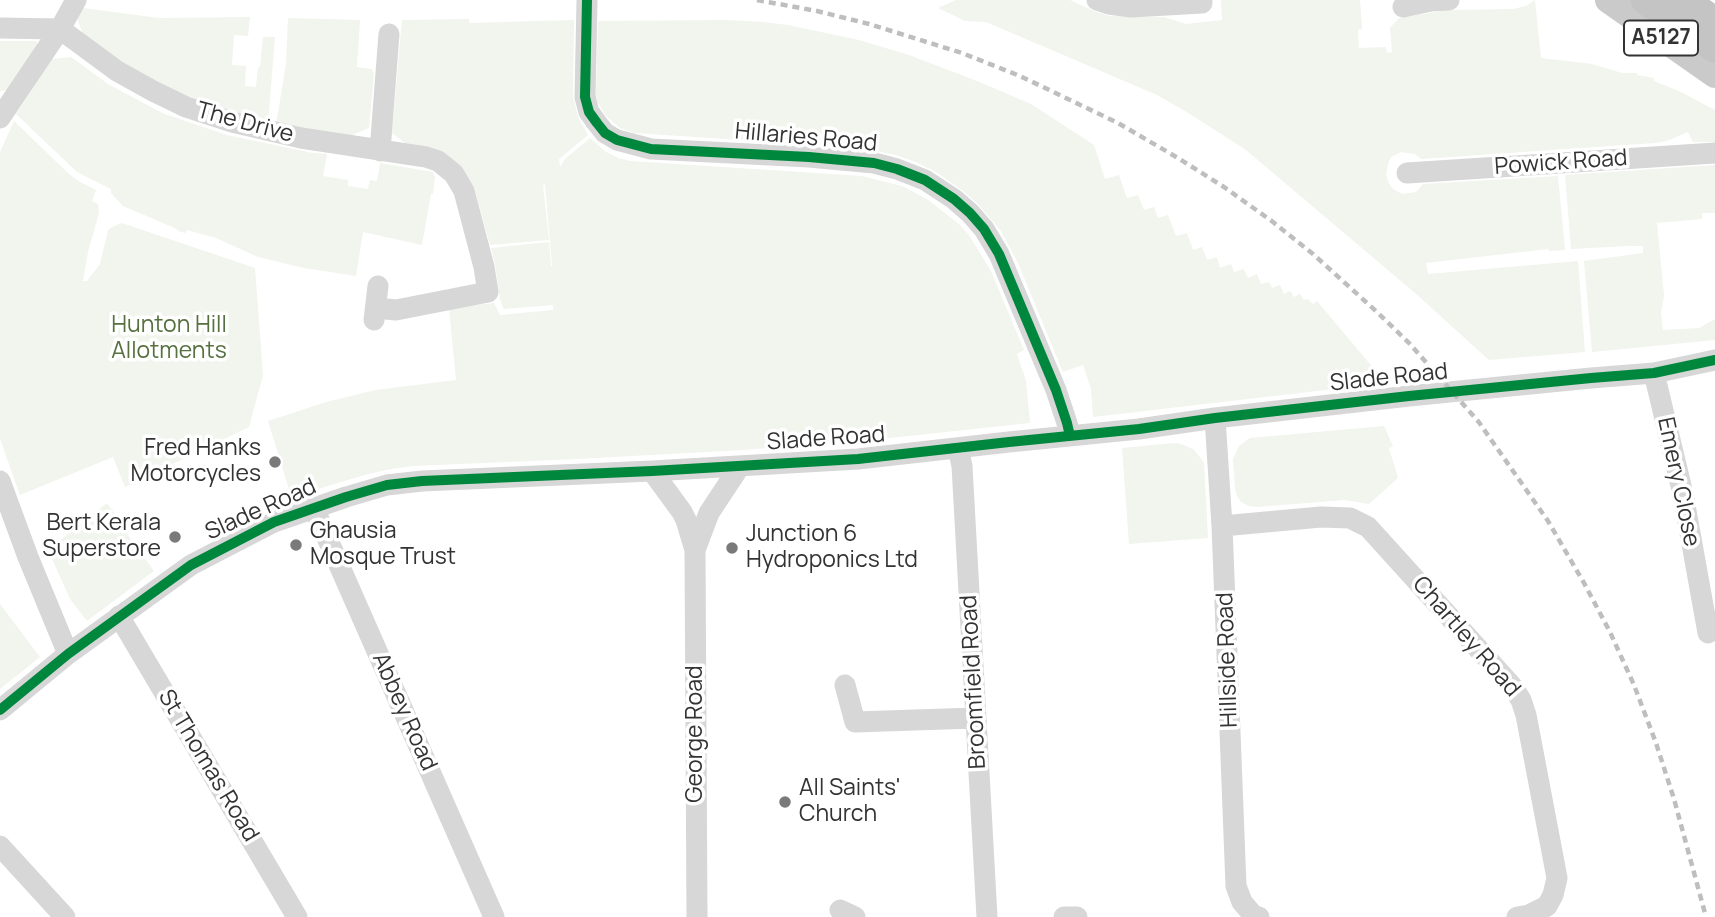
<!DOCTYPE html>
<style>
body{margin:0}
canvas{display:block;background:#fff}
</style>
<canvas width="1715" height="917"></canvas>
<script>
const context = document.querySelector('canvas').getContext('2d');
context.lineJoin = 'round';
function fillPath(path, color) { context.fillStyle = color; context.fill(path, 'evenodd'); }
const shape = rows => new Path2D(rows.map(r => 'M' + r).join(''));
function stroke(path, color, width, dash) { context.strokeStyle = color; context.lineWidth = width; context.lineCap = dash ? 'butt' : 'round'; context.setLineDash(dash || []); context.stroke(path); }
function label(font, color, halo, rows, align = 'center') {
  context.font = font + ' Manrope,sans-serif'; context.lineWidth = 7; context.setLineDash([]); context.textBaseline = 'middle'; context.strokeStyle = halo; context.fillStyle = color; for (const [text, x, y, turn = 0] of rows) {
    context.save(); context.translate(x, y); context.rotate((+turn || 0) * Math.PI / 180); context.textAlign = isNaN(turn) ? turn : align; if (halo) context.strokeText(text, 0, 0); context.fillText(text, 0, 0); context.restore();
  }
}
fillPath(shape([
 [956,0,1070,0,1096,12,1110,16,1164,17,1186,24,1222,20,1221,0,1360,0,1362,26,1362,29,1358,30,1359,48,1386,47,1387,53,1392,52,1390,28,1399,18,1448,10,1513,9,1526,6,1535,0,1541,58,1592,64,1622,73,1637,73,1637,75,1654,78,1654,81,1679,91,1715,110,1715,142,1693,142,1688,132,1667,141,1655,143,1421,159,1415,154,1401,152,1391,157,1388,164,1386,174,1388,182,1393,189,1402,194,1416,192,1423,184,1558,176,1565,250,1549,251,1548,249,1426,263,1428,274,1578,261,1585,352,1489,360,1415,293,1246,150,1190,114,1157,95,986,22,965,21,938,8],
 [83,8,159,18,250,17,248,36,234,35,232,65,246,66,245,86,256,87,258,67,260,67,263,37,275,37,268,124,218,109,168,88,127,67,83,35,77,17],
 [288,18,360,20,357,67,372,69,374,74,369,128,350,136,276,125,286,64],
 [469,19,469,23,574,20,573,96,578,117,588,135,559,159,560,167,565,159,590,138,606,152,618,158,630,161,862,176,902,186,927,199,960,225,969,235,991,271,1024,350,1017,354,1026,381,1030,423,890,438,743,450,577,459,413,466,391,469,368,474,324,487,292,499,268,421,326,402,376,390,456,380,449,308,494,303,500,315,553,310,553,305,504,309,500,300,495,264,491,248,549,242,551,266,552,266,545,184,543,185,549,240,490,245,474,187,464,171,409,146,392,133,402,20],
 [726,20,763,22,788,25,859,40,909,55,977,81,1031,104,1094,145,1105,179,1119,175,1127,198,1138,195,1144,210,1154,207,1158,218,1168,215,1176,236,1187,233,1193,250,1202,247,1207,260,1217,257,1220,268,1231,264,1234,272,1244,269,1248,278,1257,274,1261,284,1269,282,1272,288,1280,285,1284,294,1290,291,1294,297,1300,294,1304,300,1308,299,1313,304,1317,301,1386,383,1093,417,1091,389,1083,365,1063,372,1018,263,1001,231,977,203,963,191,936,172,916,162,896,155,862,148,634,133,620,128,606,116,597,101,596,95,598,21],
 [0,41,36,41,38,45,8,90,0,91],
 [71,57,108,84,162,113,227,135,313,153,327,154,323,176,348,180,348,186,368,189,370,180,377,181,380,163,433,172,435,177,433,194,431,194,422,245,363,232,356,276,304,268,258,257,216,238,187,230,185,233,178,231,177,229,123,206,111,193,111,189,77,172,16,114,52,59],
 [14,121,69,174,80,182,96,190,92,201,98,204,99,213,88,252,83,281,87,281,100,264,108,230,114,226,122,223,255,268,263,375,249,427,125,487,113,457,20,495,0,439,0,152],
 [1715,165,1715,213,1702,213,1702,219,1657,223,1664,296,1661,313,1663,330,1699,328,1715,319,1715,340,1592,352,1584,261,1643,253,1643,246,1628,246,1571,249,1565,175],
 [1384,426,1393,446,1389,448,1398,478,1369,504,1345,500,1257,507,1249,506,1241,502,1237,496,1235,488,1233,459,1239,446,1250,438],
 [1174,443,1181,444,1193,449,1204,462,1208,538,1129,544,1122,448],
 [107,503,119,520,123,528,154,571,87,621,70,599,48,550],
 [0,604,40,657,0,689]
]), '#f1f5ed');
stroke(shape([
 [587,0,585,97,589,112,597,123,605,133,617,140,651,149,809,157,874,163,897,169,925,180,954,199,970,213,984,229,999,254,1056,390,1067,423,1070,436],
 [1097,0,1109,4,1131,7,1202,3,1202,0],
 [1403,7,1431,1,1449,0],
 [0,28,60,29],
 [60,29,117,71,153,91,186,107,232,122,301,138,426,157,438,161,448,169,454,174,464,191,484,267,488,292,396,310,376,308],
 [0,118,60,29,76,0],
 [380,151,389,34],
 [1407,173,1715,153],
 [374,320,378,286],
 [1654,373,1683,494,1708,633],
 [1215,418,1222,526,1236,886,1242,902,1254,916,1259,917],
 [958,448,962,466,987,917],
 [652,471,682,512,686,520,695,550,697,917],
 [0,481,28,557,68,654],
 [314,508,494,917],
 [1222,526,1321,517,1350,518,1368,527,1512,686,1521,700,1526,715,1557,878,1553,895,1547,906],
 [695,550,709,513,740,466],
 [119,616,297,917],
 [845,685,855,722,975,718],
 [0,710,68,654,191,565,274,522,346,497,387,485,422,481,652,471,858,459,1009,442,1139,429,1215,418,1409,396,1591,378,1654,373,1715,360],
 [0,846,65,917],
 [840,910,855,917],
 [1064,917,1077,917],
 [1517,917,1529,915,1547,906]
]), '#d7d7d7', 21);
stroke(shape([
 [1608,0,1715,75]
]), '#cacaca', 26);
stroke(shape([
 [1646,0,1715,48],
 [1683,0,1715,22]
]), '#c4c4c4', 30);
stroke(shape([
 [757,0,817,11,869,24,962,53,1020,76,1118,123,1178,158,1224,187,1273,222,1313,254,1377,312,1409,343,1478,421,1548,521,1584,583,1610,632,1634,685,1656,743,1674,799,1706,917]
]), '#bebebe', 4.5, [7, 5]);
stroke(shape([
 [587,0,585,97,589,112,597,123,605,133,617,140,651,149,809,157,874,163,897,169,925,180,954,199,970,213,984,229,999,254,1056,390,1067,423,1070,436],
 [0,710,68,654,191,565,274,522,346,497,387,485,422,481,652,471,858,459,1009,442,1139,429,1215,418,1409,396,1591,378,1654,373,1715,360]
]), '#00873e', 10);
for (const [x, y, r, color] of [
 [275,462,7,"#7a7a7a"],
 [175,537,7,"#7a7a7a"],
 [296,545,7,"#7a7a7a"],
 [732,548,7,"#7a7a7a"],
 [785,802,7,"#7a7a7a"]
]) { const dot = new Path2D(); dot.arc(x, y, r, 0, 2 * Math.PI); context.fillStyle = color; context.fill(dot); stroke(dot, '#fff', 2.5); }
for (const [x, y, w] of [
 [1661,38,74]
]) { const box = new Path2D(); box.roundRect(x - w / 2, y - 17.5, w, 35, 5); context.fillStyle = '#fff'; context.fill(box); stroke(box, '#333', 2); }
label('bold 21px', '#333', null, [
 ["A5127",1661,38]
]);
label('23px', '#333', '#fff', [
 ["The Drive",245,123,15],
 ["Hillaries Road",806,138,5],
 ["Powick Road",1561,163,-4],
 ["Slade Road",1389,378,-6],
 ["Slade Road",826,439,-4],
 ["Emery Close",1678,482,78],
 ["Slade Road",261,510,-24],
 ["Chartley Road",1466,637,49],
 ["Hillside Road",1228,660,-92],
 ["Broomfield Road",974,682,-93],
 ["Abbey Road",404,712,66],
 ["George Road",696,734,-90],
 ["St Thomas Road",208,766,59]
]);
label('23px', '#56703f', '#fff', [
 ["Hunton Hill",169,326],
 ["Allotments",169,352]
]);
label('23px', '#333', '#fff', [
 ["Fred Hanks",261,449,"right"],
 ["Motorcycles",261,475,"right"],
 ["Bert Kerala",161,524,"right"],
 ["Superstore",161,550,"right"],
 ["Ghausia",310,532],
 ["Mosque Trust",310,558],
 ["Junction 6",746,535],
 ["Hydroponics Ltd",746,561],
 ["All Saints'",799,789],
 ["Church",799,815]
], 'left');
</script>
